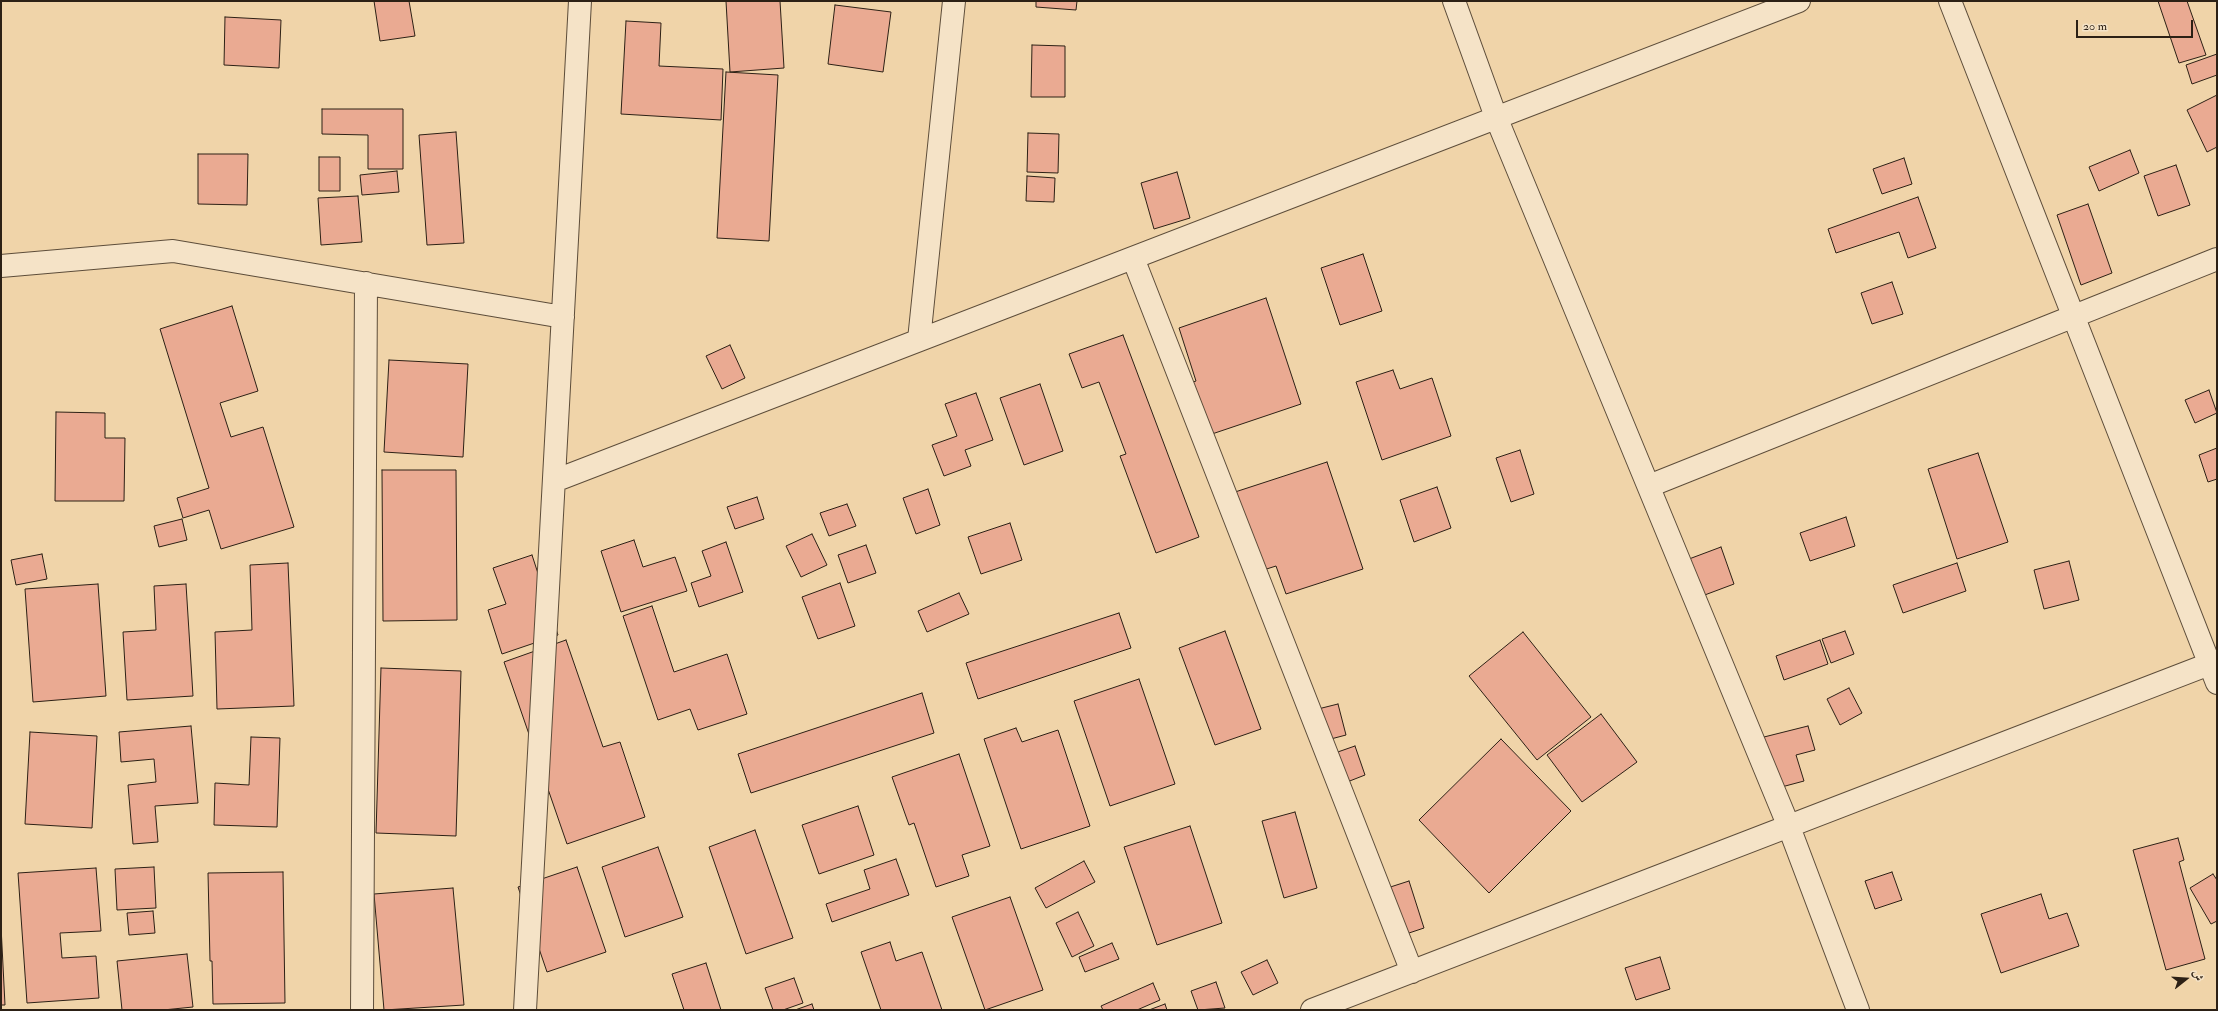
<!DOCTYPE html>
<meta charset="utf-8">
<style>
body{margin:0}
#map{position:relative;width:2218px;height:1011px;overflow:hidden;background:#f0d4a9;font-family:"IM FELL Double Pica",Amiri,serif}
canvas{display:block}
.frame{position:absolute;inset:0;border:2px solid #2c2015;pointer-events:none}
.north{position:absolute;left:2166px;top:959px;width:40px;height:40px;-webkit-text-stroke:3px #f5e3c7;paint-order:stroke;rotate:73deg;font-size:11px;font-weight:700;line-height:16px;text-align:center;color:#2c2015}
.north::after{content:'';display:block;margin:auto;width:14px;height:18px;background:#2c2015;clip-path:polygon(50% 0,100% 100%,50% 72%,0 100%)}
.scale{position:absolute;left:2076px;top:20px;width:117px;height:18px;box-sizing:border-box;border:2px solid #2c2015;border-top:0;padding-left:5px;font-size:12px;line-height:14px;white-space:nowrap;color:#2c2015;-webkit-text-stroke:3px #f5e3c7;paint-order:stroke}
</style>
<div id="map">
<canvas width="2218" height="1011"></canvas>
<div class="frame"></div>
<div class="north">ش</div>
<div class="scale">20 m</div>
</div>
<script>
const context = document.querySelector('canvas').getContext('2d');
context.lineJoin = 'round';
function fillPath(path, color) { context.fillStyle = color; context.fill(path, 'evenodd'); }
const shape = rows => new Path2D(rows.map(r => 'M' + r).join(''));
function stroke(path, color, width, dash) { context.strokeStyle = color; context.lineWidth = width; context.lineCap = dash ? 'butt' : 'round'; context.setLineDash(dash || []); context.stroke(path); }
const building = shape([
 [374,1,409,1,415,36,380,41,374,1],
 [726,1,780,1,784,68,730,72,726,1],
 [1036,1,1077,1,1076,10,1036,7,1036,1],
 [2158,1,2187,1,2206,55,2179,63,2158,1],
 [835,5,891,12,883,72,828,64,835,5],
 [225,17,281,20,279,68,224,65,225,17],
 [626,21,661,23,659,66,723,69,721,120,621,114,626,21],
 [1032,45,1065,46,1065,97,1031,97,1032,45],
 [2217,54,2217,75,2192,84,2186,65,2217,54],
 [726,72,778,75,769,241,717,238,726,72],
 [2217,95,2217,147,2207,152,2187,110,2217,95],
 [322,109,403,109,403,169,368,169,368,135,322,134,322,109],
 [456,132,464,243,427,245,419,135,456,132],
 [1028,133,1059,134,1058,173,1027,172,1028,133],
 [2130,150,2139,173,2099,191,2089,167,2130,150],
 [198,154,248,154,247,205,198,204,198,154],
 [319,157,340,157,340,191,319,191,319,157],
 [1904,158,1912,184,1882,194,1873,169,1904,158],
 [2176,165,2190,205,2158,216,2144,176,2176,165],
 [397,171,399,192,362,195,360,175,397,171],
 [1177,172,1190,218,1154,229,1141,183,1177,172],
 [1027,176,1055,178,1054,202,1026,201,1027,176],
 [358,196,362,242,321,245,318,198,358,196],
 [1918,197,1936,248,1908,258,1899,232,1836,253,1828,229,1918,197],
 [2088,204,2112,273,2081,285,2057,215,2088,204],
 [1363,254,1382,311,1340,325,1321,268,1363,254],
 [1892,282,1903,314,1872,324,1861,293,1892,282],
 [1266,298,1301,404,1206,436,1188,384,1196,381,1179,328,1266,298],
 [232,306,258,391,220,403,231,437,263,427,294,527,221,549,209,510,183,518,177,498,209,488,160,329,232,306],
 [1123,335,1199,537,1156,553,1120,456,1126,454,1099,382,1082,388,1069,354,1123,335],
 [730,345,745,378,722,389,706,356,730,345],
 [389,360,468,364,463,457,384,452,389,360],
 [1393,370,1400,389,1432,378,1451,436,1382,460,1356,382,1393,370],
 [1040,384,1063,451,1024,465,1000,398,1040,384],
 [2209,390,2217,413,2195,423,2185,400,2209,390],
 [976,393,993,440,965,450,971,466,944,476,932,445,957,436,945,404,976,393],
 [56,412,105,413,105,438,125,438,124,501,55,501,56,412],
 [2217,448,2217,479,2208,482,2199,455,2217,448],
 [1520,450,1534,494,1511,502,1496,458,1520,450],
 [1978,453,2008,542,1957,559,1928,469,1978,453],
 [1327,462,1363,569,1286,594,1276,566,1257,572,1232,493,1327,462],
 [382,470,456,470,457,620,383,621,382,470],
 [1437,487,1451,528,1414,542,1400,500,1437,487],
 [928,489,940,525,916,534,903,498,928,489],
 [757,497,764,519,735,529,727,507,757,497],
 [847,504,856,526,829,536,820,513,847,504],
 [1846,517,1855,546,1810,561,1800,533,1846,517],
 [182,519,187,540,159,547,154,526,182,519],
 [1010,523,1022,560,981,574,968,537,1010,523],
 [812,534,827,565,801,577,786,546,812,534],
 [634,540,643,567,675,557,687,591,621,612,601,551,634,540],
 [726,542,743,592,699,607,691,583,711,576,702,551,726,542],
 [866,545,876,573,848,583,838,555,866,545],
 [1721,547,1734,584,1702,596,1689,559,1721,547],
 [42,554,47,579,16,585,11,560,42,554],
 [532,555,558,635,502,654,488,610,506,604,493,568,532,555],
 [2069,561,2079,600,2044,609,2034,570,2069,561],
 [288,563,294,706,217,709,215,632,252,630,250,565,288,563],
 [1957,563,1966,591,1903,613,1893,585,1957,563],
 [840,583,855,626,818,639,802,597,840,583],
 [98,584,106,696,33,702,25,589,98,584],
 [186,584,193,696,127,700,123,632,156,630,154,586,186,584],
 [959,593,969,614,927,632,918,611,959,593],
 [652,606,674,672,727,654,747,714,698,730,690,709,658,720,623,616,652,606],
 [1119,613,1131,648,978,699,966,663,1119,613],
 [1225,631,1261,729,1215,745,1179,648,1225,631],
 [1845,631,1854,654,1831,663,1822,639,1845,631],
 [1523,632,1591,717,1537,760,1469,676,1523,632],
 [566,640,603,747,620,742,645,817,567,844,504,662,566,640],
 [1820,640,1828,664,1784,680,1776,656,1820,640],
 [381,668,461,671,456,836,376,833,381,668],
 [1139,679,1175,784,1110,806,1074,701,1139,679],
 [1849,688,1862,713,1840,725,1827,699,1849,688],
 [922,693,934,733,751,793,738,754,922,693],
 [1338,704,1346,735,1327,740,1318,709,1338,704],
 [1601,714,1637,762,1582,802,1547,755,1601,714],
 [191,726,198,803,155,806,158,842,133,844,128,785,156,782,154,759,121,762,119,732,191,726],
 [1808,726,1815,750,1796,755,1804,781,1774,789,1760,738,1808,726],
 [1016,728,1022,742,1058,730,1090,826,1021,849,984,739,1016,728],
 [30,732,97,736,92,828,25,824,30,732],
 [251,737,280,738,277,827,214,825,215,783,249,785,251,737],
 [1501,739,1571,811,1489,893,1419,820,1501,739],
 [1355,746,1365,775,1342,784,1332,754,1355,746],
 [959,754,990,846,962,855,969,876,936,887,914,823,909,825,892,777,959,754],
 [858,806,874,855,819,874,802,825,858,806],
 [1295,812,1317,888,1284,898,1262,821,1295,812],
 [1190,826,1222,923,1157,945,1124,847,1190,826],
 [755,830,793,938,746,954,709,847,755,830],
 [2178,838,2184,860,2179,862,2205,959,2166,970,2133,850,2178,838],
 [658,847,683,917,625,937,602,867,658,847],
 [896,859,909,895,832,922,826,904,870,889,864,870,896,859],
 [1084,861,1095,882,1046,908,1035,888,1084,861],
 [154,867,156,908,117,910,115,869,154,867],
 [577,867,606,952,547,972,518,887,577,867],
 [96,868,101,931,60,933,62,958,96,956,99,998,27,1003,18,873,96,868],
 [283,872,285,1003,213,1004,212,961,210,961,208,873,283,872],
 [1892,872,1902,900,1875,909,1865,881,1892,872],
 [2213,874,2217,880,2217,921,2211,924,2190,888,2213,874],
 [1409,881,1424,928,1394,938,1378,891,1409,881],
 [453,888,464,1005,384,1010,374,894,453,888],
 [2041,894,2049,919,2067,913,2079,946,2001,973,1981,914,2041,894],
 [1010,897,1043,990,985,1010,952,917,1010,897],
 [153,911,155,933,129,935,127,913,153,911],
 [1078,912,1094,946,1072,957,1056,923,1078,912],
 [1,926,5,1005,1,1005,1,926],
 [890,942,896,961,922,952,942,1010,881,1010,861,952,890,942],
 [1112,943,1119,959,1085,972,1079,957,1112,943],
 [187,954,193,1007,163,1010,122,1010,117,961,187,954],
 [1660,957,1670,989,1636,1000,1625,968,1660,957],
 [1267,960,1278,983,1253,995,1241,972,1267,960],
 [706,963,721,1010,684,1010,672,974,706,963],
 [794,978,803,1003,783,1010,773,1010,765,988,794,978],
 [1216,982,1225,1008,1198,1010,1191,991,1216,982],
 [1153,983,1160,1000,1137,1010,1103,1010,1101,1006,1153,983],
 [812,1004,814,1010,795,1010,812,1004],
 [1165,1004,1167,1010,1149,1010,1165,1004]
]);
fillPath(building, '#eaaa92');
stroke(building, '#2c2015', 1);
const minor = shape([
 [1454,1,1496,117,1789,827,1858,1010],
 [1950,1,2217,683],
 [1133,258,1412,972],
 [1,266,173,251,563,317],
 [919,340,954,1],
 [554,481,1799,1],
 [1649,486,2217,259],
 [362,1010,366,283],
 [525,1010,580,1],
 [1312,1010,2217,661]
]);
stroke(minor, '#5d4d3a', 24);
stroke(minor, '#f5e3c7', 22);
</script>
